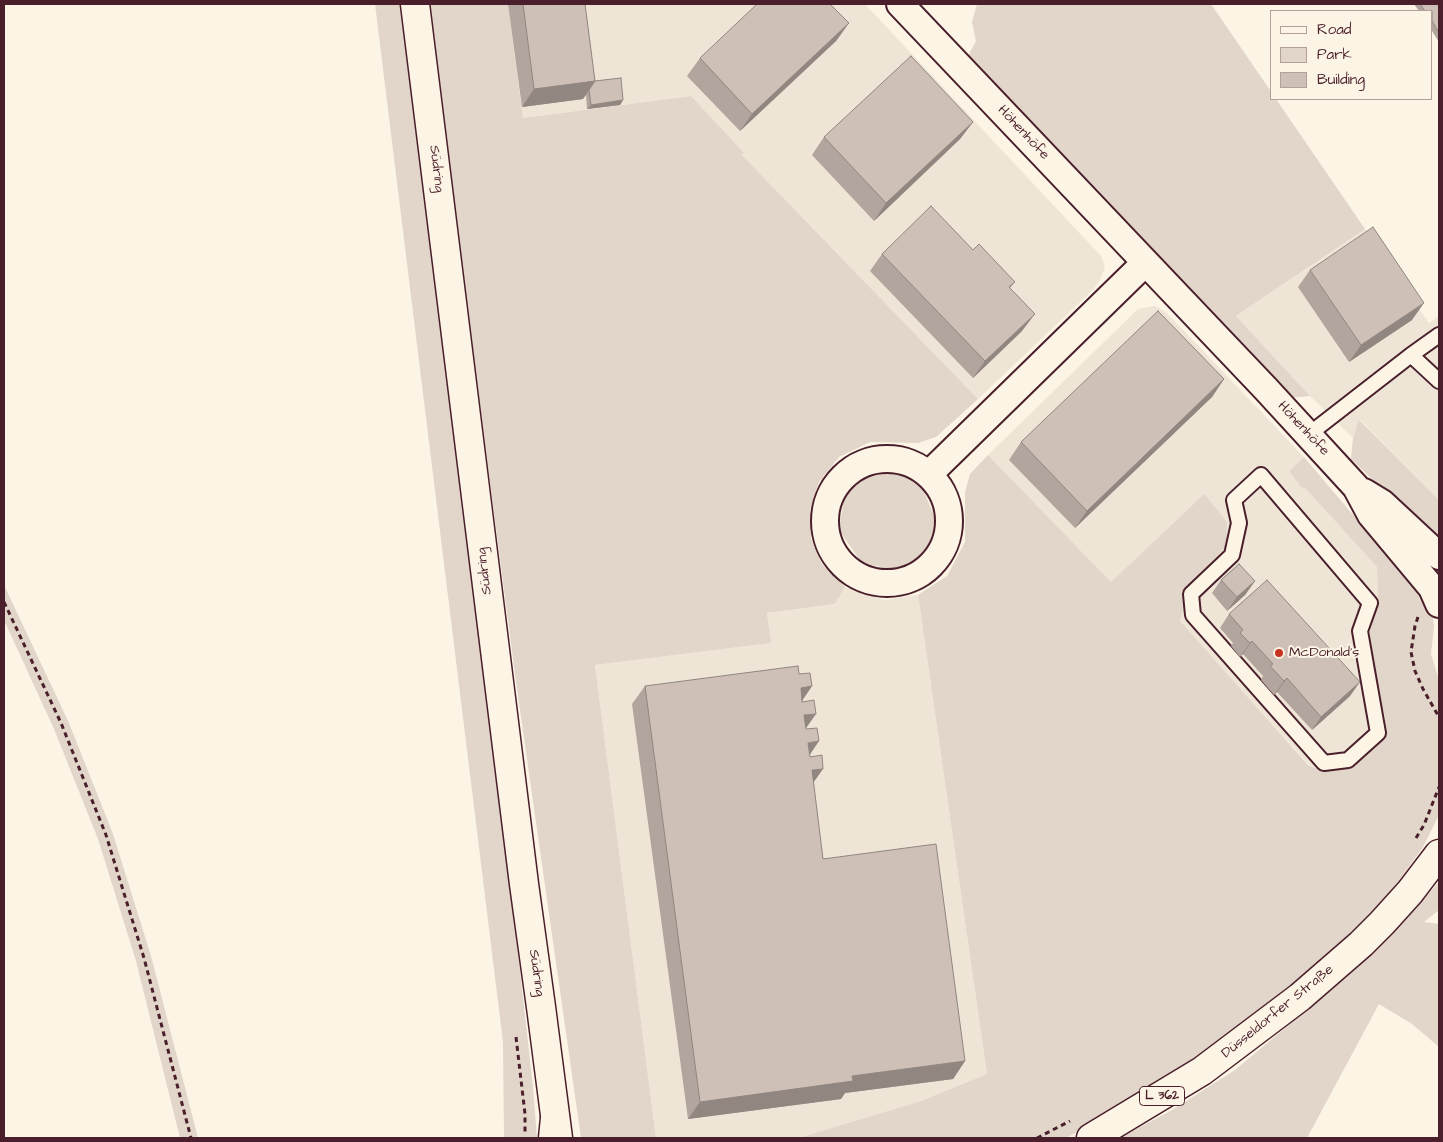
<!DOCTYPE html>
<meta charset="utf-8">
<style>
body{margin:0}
#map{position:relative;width:1443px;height:1142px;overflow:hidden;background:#fcf5e5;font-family:"Architects Daughter",sans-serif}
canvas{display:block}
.frame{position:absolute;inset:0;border:5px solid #4a1f2b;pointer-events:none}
.legend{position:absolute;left:1270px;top:10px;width:162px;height:90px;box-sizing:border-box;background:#fcf5e5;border:1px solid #b59f9b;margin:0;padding:6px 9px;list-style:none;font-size:15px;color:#4a1f2b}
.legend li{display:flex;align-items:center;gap:10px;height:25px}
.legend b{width:25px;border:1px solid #b59f9b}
</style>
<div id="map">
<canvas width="1443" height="1142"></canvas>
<div class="frame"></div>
<ul class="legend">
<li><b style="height:6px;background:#fcf5e5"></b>Road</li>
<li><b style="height:14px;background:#e2d5ca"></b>Park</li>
<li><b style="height:14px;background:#cfc0b7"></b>Building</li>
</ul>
</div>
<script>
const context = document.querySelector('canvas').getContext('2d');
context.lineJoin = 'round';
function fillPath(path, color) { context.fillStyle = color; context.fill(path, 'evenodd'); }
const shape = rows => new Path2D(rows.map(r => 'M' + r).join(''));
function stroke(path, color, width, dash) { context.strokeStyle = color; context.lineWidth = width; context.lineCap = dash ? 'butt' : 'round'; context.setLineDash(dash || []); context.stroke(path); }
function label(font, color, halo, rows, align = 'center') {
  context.font = font + ' "Architects Daughter",sans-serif'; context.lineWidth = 4; context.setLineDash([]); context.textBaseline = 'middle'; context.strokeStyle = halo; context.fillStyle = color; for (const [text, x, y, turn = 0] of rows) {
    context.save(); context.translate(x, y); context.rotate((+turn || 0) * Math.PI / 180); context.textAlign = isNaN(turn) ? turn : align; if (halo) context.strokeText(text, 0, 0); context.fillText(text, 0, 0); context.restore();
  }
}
fillPath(shape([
 [508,4,865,4,1101,256,1105,267,1100,280,1093,290,978,399,742,155,743,153,691,96,523,118],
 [1365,229,1429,323,1439,316,1439,500,1360,420,1353,438,1310,396,1236,316],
 [1155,306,1167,313,1304,457,1289,471,1301,487,1306,489,1377,567,1378,600,1370,632,1370,663,1385,717,1378,739,1351,767,1337,770,1322,770,1310,766,1179,621,1188,586,1226,547,1204,494,1111,582,988,455,1138,309],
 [845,587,884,600,918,595,987,1074,921,1101,798,1138,656,1138,595,665,770,643,767,613,835,604]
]), '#eee5d7');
fillPath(shape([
 [375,4,401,4,491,712,533,1087,537,1138,504,1138,503,1042],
 [428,4,508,4,523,118,691,96,744,153,742,155,978,399,936,437,918,443,870,442,839,457,819,482,810,510,811,539,822,564,845,587,835,604,767,613,771,643,595,665,656,1138,581,1138,516,682],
 [977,4,1211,4,1272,93,1272,99,1276,99,1365,229,1236,316,1310,396,1289,398,967,58,976,41,972,22],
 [1359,420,1439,500,1439,543,1351,459,1353,438],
 [988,455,1111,582,1204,494,1227,522,1226,547,1188,586,1180,621,1309,766,1322,770,1337,770,1351,767,1378,739,1385,717,1370,663,1370,632,1378,600,1377,567,1306,489,1301,487,1289,471,1304,457,1421,595,1419,599,1431,603,1434,626,1431,654,1439,680,1439,815,1423,847,1397,883,1366,919,1331,952,1217,1045,1129,1104,1066,1138,798,1138,921,1101,987,1074,918,595,947,576,965,542,965,492,970,474],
 [891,472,921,485,937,522,926,552,897,570,862,563,839,530,844,499,860,480],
 [4,585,69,723,113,834,151,956,198,1138,180,1138,136,961,98,839,54,729,4,620],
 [1439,882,1439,910,1424,922,1439,924,1439,1047,1412,1024,1379,1004,1307,1138,1120,1138,1172,1110,1235,1070,1358,967,1414,910]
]), '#e2d5ca');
const lane = shape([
 [1411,355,1439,381],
 [1308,435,1411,355,1439,335],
 [1261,475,1370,603,1360,631,1378,733,1348,760,1324,763,1193,615,1191,594,1232,555,1239,523,1234,500,1261,475]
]);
const street = shape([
 [900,4,1266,389,1356,487,1371,515,1432,588,1439,604],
 '825 521a62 62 0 1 1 124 0a62 62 0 1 1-124 0Z',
 [929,474,1145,263],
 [1364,492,1382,503,1439,556]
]);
const secondary = shape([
 [415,4,524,884,541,1007,558,1138]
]);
const primary = shape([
 [553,1138,555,1118],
 [1091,1138,1202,1071,1300,997,1361,944,1382,923,1410,892,1439,854]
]);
stroke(lane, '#4a1f2b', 18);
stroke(street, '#4a1f2b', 30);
stroke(secondary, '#4a1f2b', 31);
stroke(primary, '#4a1f2b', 31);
stroke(shape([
 [4,602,61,723,106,835,144,958,191,1138],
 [1418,617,1415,626,1411,652,1415,671,1423,689,1439,717],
 [1416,838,1424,825,1439,787],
 [516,1037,525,1114,525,1132],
 [1037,1138,1070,1121]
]), '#4a1f2b', 3, [5, 4]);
stroke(lane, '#fcf5e5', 14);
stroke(street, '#fcf5e5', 26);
stroke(secondary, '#fcf5e5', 28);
stroke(primary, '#fcf5e5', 28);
fillPath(shape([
 [508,4,585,4,595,81,623,100,620,105,587,109,586,95,583,99,522,107],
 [1414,4,1439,4,1439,42,1432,31,1432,11,1419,11],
 [849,23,836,41,740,131,687,76,700,58],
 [973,122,960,139,874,221,812,155,824,137],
 [973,250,1015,282,1010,288,1022,331,973,378,870,271,882,254],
 [1310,270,1412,320,1349,362,1298,287],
 [1224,379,1212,397,1075,528,1009,460,1021,442],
 [1221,580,1255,581,1245,595,1227,611,1212,593],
 [1229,614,1350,696,1312,730,1277,692,1274,695,1261,680,1263,676,1243,654,1240,657,1231,646,1233,643,1220,628],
 [799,674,812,686,802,700,823,859,965,1061,953,1079,845,1093,841,1099,688,1119,632,704,645,686]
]), '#b2a59d');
fillPath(shape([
 [849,23,836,41,740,131,752,114],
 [595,81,583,99,522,107,534,89],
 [623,100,620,105,587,109,591,105],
 [973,122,960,139,874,221,886,203],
 [1424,303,1412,320,1349,362,1361,345],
 [1035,314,1022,331,973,378,985,361],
 [1224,379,1212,397,1075,528,1087,511],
 [1255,581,1245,595,1227,611,1237,597],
 [1252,641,1243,654,1240,657,1250,643],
 [1287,678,1277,692,1274,695,1284,681],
 [1360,682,1350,696,1312,730,1321,717],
 [812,686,800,704,801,688],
 [816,714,804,731,804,715],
 [819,741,807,759,808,743],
 [823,769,811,786,812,770],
 [965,1061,953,1079,845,1093,841,1099,688,1119,700,1102,852,1076]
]), '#918680');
const building = shape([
 [523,4,585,4,595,81,534,89,523,4],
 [757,4,830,4,849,23,752,114,700,58,757,4],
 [1420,4,1439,4,1439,33,1432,21,1432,11,1425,11,1420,4],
 [911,56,973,122,886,203,824,137,911,56],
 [621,78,623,100,591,105,589,90,595,81,621,78],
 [931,206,973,250,979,244,1015,282,1009,287,1035,314,985,361,882,254,931,206],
 [1373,227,1424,303,1361,345,1310,270,1373,227],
 [1158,311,1224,379,1087,511,1021,442,1158,311],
 [1239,564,1255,581,1237,597,1221,580,1239,564],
 [1267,580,1360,682,1321,717,1287,678,1284,681,1270,666,1273,664,1252,641,1250,643,1240,633,1243,630,1229,614,1267,580],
 [798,666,799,674,810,673,812,686,801,688,802,702,814,700,816,714,804,715,806,729,817,728,819,741,808,743,810,757,822,755,823,769,812,770,823,859,936,844,965,1061,852,1076,853,1081,700,1102,645,686,798,666]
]);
fillPath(building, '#cfc0b7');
stroke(building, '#918680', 1);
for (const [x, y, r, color] of [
 [1279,653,5,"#c8321e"]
]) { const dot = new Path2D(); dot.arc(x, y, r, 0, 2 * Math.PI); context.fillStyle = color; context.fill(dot); stroke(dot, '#fcf5e5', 2); }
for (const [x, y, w] of [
 [1162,1096,45]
]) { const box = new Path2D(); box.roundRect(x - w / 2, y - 9.5, w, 19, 4); context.fillStyle = '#fcf5e5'; context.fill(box); stroke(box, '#4a1f2b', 1); }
label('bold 12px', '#4a1f2b', null, [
 ["L 362",1162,1096]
]);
label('14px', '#4a1f2b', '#fcf5e5', [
 ["Höhenhöfe",1023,133,47],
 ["Südring",436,169,83],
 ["Höhenhöfe",1303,429,47],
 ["Südring",485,571,-97],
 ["Südring",536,973,82],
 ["Düsseldorfer Straße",1278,1012,-39]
]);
label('14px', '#4a1f2b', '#fcf5e5', [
 ["McDonald's",1289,653]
], 'left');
</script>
